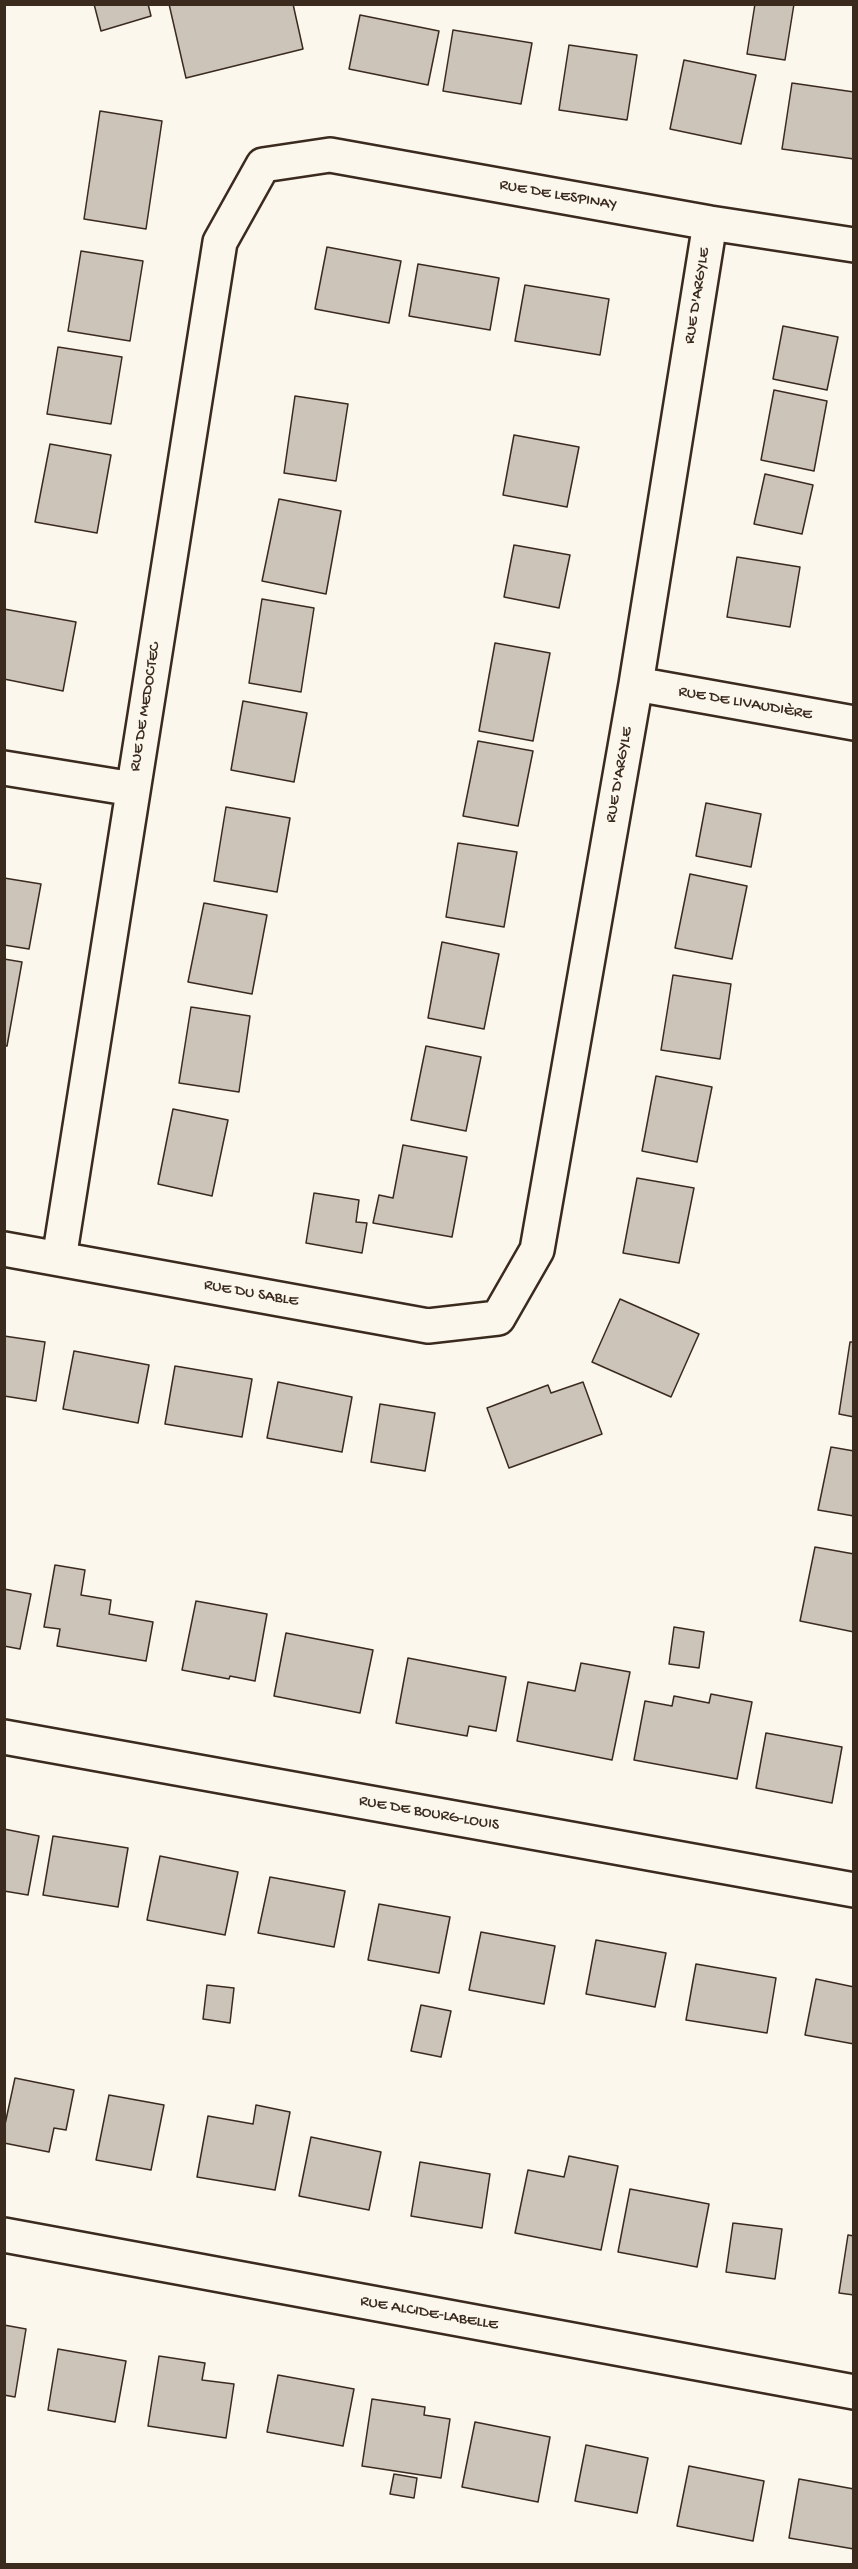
<!DOCTYPE html>
<meta charset="utf-8">
<style>
body{margin:0}
#map{position:relative;width:858px;height:2569px;overflow:hidden;background:#fbf7ec;font-family:"Gochi Hand",sans-serif}
canvas{display:block}
.frame{position:absolute;inset:0;border:6px solid #3b2a1e;pointer-events:none}
</style>
<div id="map">
<canvas width="858" height="2569"></canvas>
<div class="frame"></div>
</div>
<script>
const context = document.querySelector('canvas').getContext('2d');
context.lineJoin = 'round';
function fillPath(path, color) { context.fillStyle = color; context.fill(path, 'evenodd'); }
const shape = rows => new Path2D(rows.map(r => 'M' + r).join(''));
function stroke(path, color, width, dash) { context.strokeStyle = color; context.lineWidth = width; context.lineCap = dash ? 'butt' : 'round'; context.setLineDash(dash || []); context.stroke(path); }
function label(font, color, halo, rows, align = 'center') {
  context.font = font + ' "Gochi Hand",sans-serif'; context.lineWidth = 5; context.setLineDash([]); context.textBaseline = 'middle'; context.strokeStyle = halo; context.fillStyle = color; for (const [text, x, y, turn = 0] of rows) {
    context.save(); context.translate(x, y); context.rotate((+turn || 0) * Math.PI / 180); context.textAlign = isNaN(turn) ? turn : align; if (halo) context.strokeText(text, 0, 0); context.fillText(text, 0, 0); context.restore();
  }
}
const building = shape([
 [94,4,148,4,151,16,101,31,94,4],
 [169,4,293,4,303,49,186,78,169,4],
 [755,4,794,4,785,60,747,54,755,4],
 [360,15,439,31,428,85,349,69,360,15],
 [453,30,532,43,521,104,443,91,453,30],
 [569,45,637,55,627,120,559,110,569,45],
 [684,60,756,75,741,144,670,129,684,60],
 [792,83,854,92,854,159,782,149,792,83],
 [100,111,162,121,146,229,84,219,100,111],
 [327,247,401,261,389,323,315,309,327,247],
 [81,251,143,261,130,341,68,331,81,251],
 [418,264,499,278,490,330,409,316,418,264],
 [525,285,609,299,600,355,515,341,525,285],
 [783,326,838,337,827,390,773,379,783,326],
 [58,347,122,357,111,424,47,414,58,347],
 [774,390,827,401,814,471,761,460,774,390],
 [295,396,348,404,336,481,284,473,295,396],
 [514,435,579,447,567,507,503,495,514,435],
 [50,444,111,455,97,533,35,522,50,444],
 [765,474,813,485,802,534,754,524,765,474],
 [279,499,341,511,326,594,262,581,279,499],
 [514,545,570,555,559,608,504,597,514,545],
 [737,557,800,567,790,627,727,617,737,557],
 [262,599,314,608,301,692,249,683,262,599],
 [4,609,76,622,63,691,4,679,4,609],
 [495,643,550,653,533,741,479,731,495,643],
 [243,701,307,713,294,782,231,770,243,701],
 [478,741,533,751,518,826,463,816,478,741],
 [706,803,761,814,751,867,696,856,706,803],
 [226,807,290,818,277,892,214,881,226,807],
 [458,843,517,852,504,927,446,917,458,843],
 [690,874,747,886,732,959,675,948,690,874],
 [4,878,41,884,29,949,4,945,4,878],
 [204,903,267,915,252,994,188,982,204,903],
 [442,942,499,954,484,1029,428,1018,442,942],
 [4,959,22,962,7,1046,4,1046,4,959],
 [673,975,731,984,720,1059,661,1050,673,975],
 [191,1007,250,1016,239,1092,179,1083,191,1007],
 [426,1046,481,1057,466,1131,411,1120,426,1046],
 [656,1076,712,1087,697,1162,642,1151,656,1076],
 [173,1109,228,1120,212,1196,158,1184,173,1109],
 [403,1145,467,1157,452,1237,373,1223,379,1195,393,1198,403,1145],
 [637,1178,694,1188,679,1263,623,1253,637,1178],
 [314,1193,359,1200,356,1222,367,1223,362,1253,306,1243,314,1193],
 [620,1299,699,1334,671,1397,592,1362,620,1299],
 [4,1336,45,1342,36,1401,4,1396,4,1336],
 [850,1342,854,1342,854,1417,839,1414,850,1342],
 [74,1351,149,1365,138,1423,63,1409,74,1351],
 [175,1366,252,1379,242,1437,165,1424,175,1366],
 [278,1382,352,1397,342,1452,267,1438,278,1382],
 [583,1382,602,1434,509,1468,487,1408,548,1385,551,1393,583,1382],
 [380,1404,435,1413,425,1471,371,1462,380,1404],
 [831,1447,854,1451,854,1516,818,1510,831,1447],
 [815,1547,854,1554,854,1632,800,1621,815,1547],
 [55,1565,85,1570,81,1595,111,1600,109,1614,153,1622,146,1661,57,1646,60,1629,44,1627,55,1565],
 [4,1589,31,1594,20,1649,4,1646,4,1589],
 [196,1601,267,1614,255,1681,230,1676,229,1679,182,1670,196,1601],
 [674,1627,704,1632,699,1668,669,1664,674,1627],
 [286,1633,373,1650,360,1713,274,1696,286,1633],
 [408,1658,506,1677,496,1731,469,1726,467,1736,396,1723,408,1658],
 [581,1663,630,1672,612,1760,517,1741,528,1682,575,1691,581,1663],
 [711,1694,752,1702,737,1779,634,1760,645,1701,672,1706,674,1696,709,1703,711,1694],
 [766,1733,842,1747,832,1803,756,1788,766,1733],
 [4,1829,39,1836,28,1895,4,1891,4,1829],
 [53,1836,128,1848,118,1907,43,1895,53,1836],
 [160,1856,238,1872,225,1935,147,1920,160,1856],
 [270,1877,345,1891,334,1947,258,1933,270,1877],
 [379,1904,450,1917,439,1973,368,1960,379,1904],
 [481,1932,555,1946,544,2004,469,1990,481,1932],
 [596,1940,666,1953,655,2007,586,1994,596,1940],
 [696,1964,776,1978,767,2033,686,2020,696,1964],
 [816,1979,854,1987,854,2044,805,2035,816,1979],
 [207,1985,234,1988,230,2023,203,2019,207,1985],
 [421,2005,451,2011,441,2057,411,2051,421,2005],
 [15,2078,74,2090,66,2130,54,2128,49,2152,4,2143,4,2129,15,2078],
 [109,2095,164,2105,151,2170,96,2160,109,2095],
 [256,2105,290,2112,275,2190,197,2177,208,2116,253,2124,256,2105],
 [311,2137,381,2152,369,2210,299,2196,311,2137],
 [569,2156,618,2166,601,2250,515,2233,528,2170,564,2177,569,2156],
 [420,2162,490,2174,482,2228,411,2216,420,2162],
 [630,2189,709,2204,697,2267,618,2252,630,2189],
 [733,2223,782,2229,775,2279,726,2272,733,2223],
 [848,2235,854,2236,854,2295,839,2293,848,2235],
 [4,2325,26,2329,15,2397,4,2395,4,2325],
 [58,2349,126,2361,115,2422,48,2410,58,2349],
 [159,2356,205,2363,202,2380,234,2384,226,2438,148,2426,159,2356],
 [278,2375,354,2389,343,2446,267,2432,278,2375],
 [372,2399,425,2407,424,2415,450,2419,441,2478,362,2466,372,2399],
 [475,2422,550,2437,538,2502,462,2487,475,2422],
 [586,2445,648,2458,637,2513,575,2501,586,2445],
 [689,2466,764,2481,753,2541,677,2526,689,2466],
 [394,2474,417,2478,414,2498,390,2494,394,2474],
 [799,2479,854,2489,854,2549,789,2538,799,2479]
]);
fillPath(building, '#ccc4b9');
stroke(building, '#3b2a1e', 1.5);
const minor = shape([
 [636,684,854,723],
 [4,768,133,789],
 [4,1249,428,1326,498,1318,537,1250,636,684,710,223],
 [59,1259,220,242,263,165,330,155,710,223,854,245],
 [4,1737,854,1890],
 [4,2235,854,2392]
]);
stroke(minor, '#3b2a1e', 38);
stroke(minor, '#fbf7ec', 33);
label('16px', '#3b2a1e', '#fbf7ec', [
 ["RUE DE LESPINAY",558,196,10],
 ["RUE D'ARGYLE",698,296,-81],
 ["RUE DE LIVAUDIÈRE",745,704,10],
 ["RUE DE MEDOCTEC",146,707,-81],
 ["RUE D'ARGYLE",620,775,-80],
 ["RUE DU SABLE",251,1294,10],
 ["RUE DE BOURG-LOUIS",429,1814,10],
 ["RUE ALCIDE-LABELLE",429,2314,10]
]);
</script>
